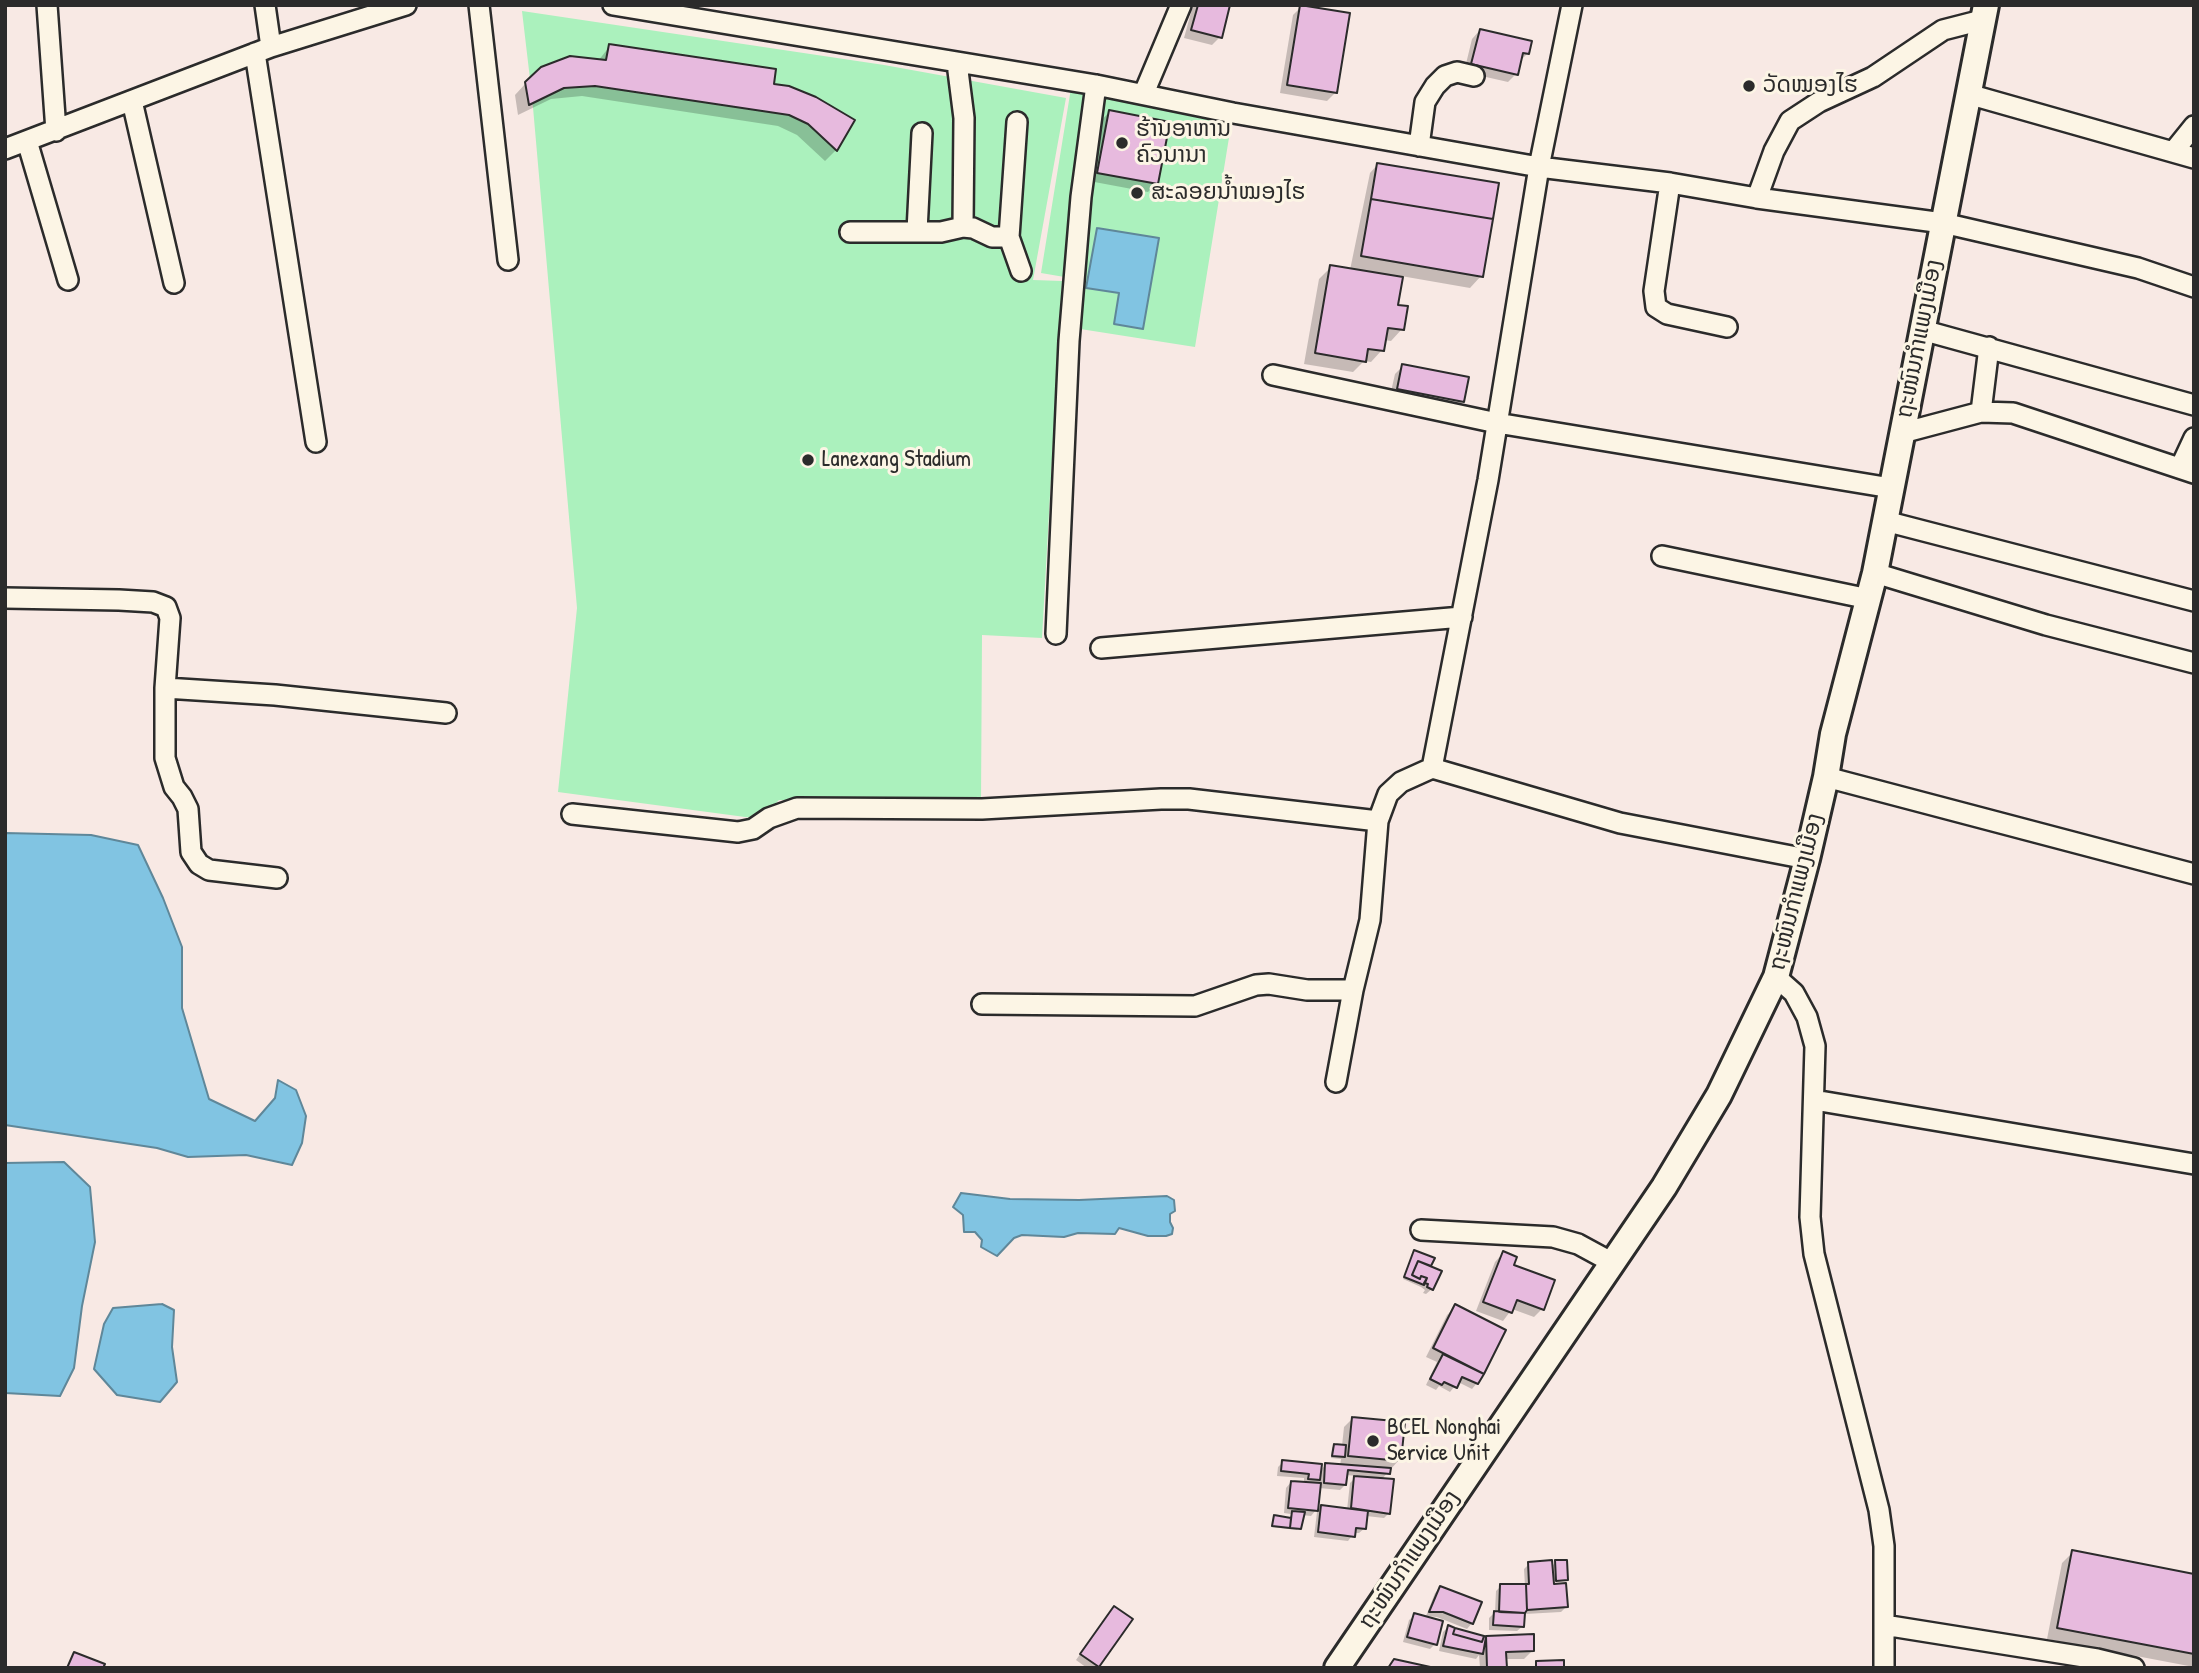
<!DOCTYPE html>
<meta charset="utf-8">
<style>
body{margin:0}
#map{position:relative;width:2199px;height:1673px;overflow:hidden;background:#f8e9e4;font-family:"Patrick Hand",sans-serif}
canvas{display:block}
.frame{position:absolute;inset:0;border:7px solid #2b2b2b;pointer-events:none}
</style>
<div id="map">
<canvas width="2199" height="1673"></canvas>
<div class="frame"></div>
</div>
<script>
const context = document.querySelector('canvas').getContext('2d');
context.lineJoin = 'round';
function fillPath(path, color) { context.fillStyle = color; context.fill(path, 'evenodd'); }
const shape = rows => new Path2D(rows.map(r => 'M' + r).join(''));
function stroke(path, color, width, dash) { context.strokeStyle = color; context.lineWidth = width; context.lineCap = dash ? 'butt' : 'round'; context.setLineDash(dash || []); context.stroke(path); }
function label(font, color, halo, rows, align = 'center') {
  context.font = font + ' "Patrick Hand","Noto Sans Lao",sans-serif'; context.lineWidth = 6; context.setLineDash([]); context.textBaseline = 'middle'; context.strokeStyle = halo; context.fillStyle = color; for (const [text, x, y, turn = 0] of rows) {
    context.save(); context.translate(x, y); context.rotate((+turn || 0) * Math.PI / 180); context.textAlign = isNaN(turn) ? turn : align; if (halo) context.strokeText(text, 0, 0); context.fillText(text, 0, 0); context.restore();
  }
}
fillPath(shape([
 [522,11,884,65,1066,98,1033,280,1062,281,1042,638,982,635,981,801,779,800,760,819,558,792,577,608,532,96],
 [1072,82,1233,113,1195,347,1074,328,1082,280,1041,273]
]), '#abf1bd');
const water = shape([
 [1097,228,1159,238,1143,329,1114,324,1119,293,1086,288,1097,228],
 [5,833,91,835,138,845,163,898,182,947,182,1008,209,1099,255,1121,275,1098,278,1080,296,1090,306,1116,302,1143,292,1165,246,1155,188,1157,157,1148,5,1125,5,833],
 [64,1162,90,1187,95,1242,82,1306,74,1368,60,1396,5,1393,5,1163,64,1162],
 [961,1193,1010,1199,1079,1200,1167,1196,1174,1200,1175,1211,1170,1214,1170,1222,1173,1228,1172,1234,1166,1236,1148,1236,1119,1228,1115,1234,1078,1233,1064,1237,1022,1235,1014,1238,997,1256,981,1247,982,1240,975,1232,964,1232,963,1215,953,1207,961,1193],
 [162,1304,174,1310,172,1347,177,1382,160,1402,117,1395,94,1369,104,1324,113,1308,162,1304]
]);
fillPath(water, '#81c4e2');
stroke(water, '#5f8799', 2);
fillPath(shape([
 [1193,5,1228,5,1220,37,1212,45,1184,38],
 [1301,7,1335,93,1327,101,1280,93,1293,15],
 [1480,30,1528,53,1519,62,1516,74,1508,82,1464,72,1472,39],
 [610,46,772,86,836,150,825,161,797,135,778,126,582,96,551,99,518,115,515,95,526,83,598,61],
 [1109,112,1156,184,1148,192,1089,181,1101,121],
 [1378,164,1481,276,1470,288,1401,276,1396,306,1402,329,1391,341,1384,340,1382,350,1371,362,1364,361,1353,372,1304,364,1319,279,1331,267,1350,270,1370,173],
 [1403,366,1463,401,1455,409,1390,396,1395,374],
 [1503,1253,1542,1309,1534,1317,1512,1309,1503,1321,1476,1311,1495,1262],
 [1413,1255,1430,1265,1428,1267,1432,1289,1426,1294,1423,1293,1425,1290,1421,1287,1403,1279],
 [1456,1306,1504,1331,1477,1383,1472,1389,1458,1382,1450,1392,1439,1386,1436,1390,1426,1385,1437,1362,1426,1357,1447,1315],
 [1352,1419,1399,1460,1381,1480,1389,1513,1384,1518,1366,1516,1365,1528,1359,1533,1354,1533,1348,1541,1314,1537,1317,1512,1322,1507,1347,1510,1350,1483,1357,1476,1346,1475,1345,1485,1340,1490,1319,1488,1316,1510,1311,1516,1302,1515,1297,1530,1271,1527,1274,1517,1290,1519,1291,1514,1284,1513,1286,1488,1291,1482,1304,1484,1304,1478,1277,1476,1278,1467,1283,1462,1319,1471,1326,1465,1340,1466,1341,1459,1331,1458,1332,1448,1334,1445,1342,1446,1344,1427],
 [2073,1552,2194,1576,2194,1667,2047,1639,2062,1563],
 [1556,1562,1566,1579,1552,1582,1566,1607,1561,1612,1525,1614,1523,1626,1517,1631,1489,1630,1489,1618,1495,1612,1496,1591,1501,1586,1525,1586,1524,1569,1529,1564,1551,1567],
 [1440,1588,1472,1623,1467,1629,1437,1617,1426,1616,1435,1593],
 [1109,1613,1130,1619,1096,1668,1087,1668,1076,1660],
 [1415,1615,1435,1644,1430,1649,1403,1642,1409,1620],
 [1448,1627,1480,1645,1487,1638,1533,1650,1524,1659,1505,1659,1505,1668,1480,1668,1479,1655,1476,1659,1439,1651,1443,1632]
]), '#0003');
const building = shape([
 [1198,5,1230,5,1222,38,1191,30,1198,5],
 [1300,5,1350,13,1337,93,1287,85,1300,5],
 [1480,29,1532,41,1529,54,1523,53,1518,75,1471,64,1480,29],
 [609,44,776,69,774,84,789,86,816,97,855,120,837,151,808,124,789,115,595,86,564,88,529,105,525,82,541,67,570,56,606,60,609,44],
 [1109,110,1170,122,1158,184,1097,173,1109,110],
 [1377,163,1499,183,1493,219,1371,199,1377,163],
 [1371,199,1493,219,1483,277,1361,256,1371,199],
 [1330,265,1403,277,1398,305,1408,306,1404,330,1388,328,1384,351,1368,349,1366,362,1315,353,1330,265],
 [1402,364,1469,377,1464,402,1397,389,1402,364],
 [1414,1250,1435,1258,1431,1266,1418,1261,1412,1275,1420,1279,1421,1276,1427,1278,1424,1285,1404,1277,1414,1250],
 [1503,1251,1517,1257,1514,1265,1555,1280,1544,1310,1517,1300,1512,1313,1483,1302,1503,1251],
 [1418,1261,1442,1271,1433,1290,1427,1287,1428,1284,1424,1283,1427,1278,1421,1276,1420,1279,1412,1275,1418,1261],
 [1455,1304,1506,1330,1484,1374,1433,1348,1455,1304],
 [1443,1354,1484,1374,1478,1384,1462,1377,1457,1388,1444,1382,1442,1385,1430,1379,1443,1354],
 [1352,1417,1405,1422,1401,1461,1348,1456,1352,1417],
 [1334,1444,1346,1445,1345,1457,1332,1456,1334,1444],
 [1282,1460,1322,1464,1320,1480,1308,1479,1309,1474,1281,1471,1282,1460],
 [1325,1463,1391,1468,1390,1474,1348,1470,1346,1485,1324,1483,1325,1463],
 [1354,1476,1394,1479,1390,1514,1351,1508,1354,1476],
 [1291,1481,1321,1483,1318,1511,1288,1508,1291,1481],
 [1321,1505,1368,1511,1366,1529,1356,1528,1355,1537,1318,1532,1321,1505],
 [1292,1511,1305,1512,1301,1529,1290,1528,1292,1511],
 [1274,1515,1291,1518,1290,1528,1272,1526,1274,1515],
 [2072,1550,2194,1574,2194,1654,2057,1628,2072,1550],
 [1552,1560,1554,1584,1566,1583,1568,1607,1527,1610,1526,1584,1529,1584,1528,1562,1552,1560],
 [1555,1560,1567,1560,1568,1580,1556,1581,1555,1560],
 [1500,1584,1526,1584,1527,1610,1525,1613,1499,1612,1500,1584],
 [1440,1586,1482,1602,1473,1624,1443,1612,1429,1612,1440,1586],
 [1114,1606,1133,1619,1099,1667,1080,1654,1114,1606],
 [1494,1611,1525,1613,1524,1627,1493,1625,1494,1611],
 [1414,1613,1443,1621,1437,1645,1407,1637,1414,1613],
 [1448,1625,1455,1628,1453,1634,1482,1642,1484,1636,1486,1637,1483,1654,1443,1646,1448,1625],
 [1455,1628,1484,1636,1482,1642,1453,1634,1455,1628],
 [1534,1634,1534,1651,1506,1652,1507,1668,1487,1668,1486,1636,1534,1634],
 [74,1652,105,1664,103,1668,67,1668,74,1652],
 [1394,1659,1435,1668,1388,1668,1394,1659],
 [1564,1660,1564,1668,1536,1668,1536,1661,1564,1660]
]);
fillPath(building, '#e7bade');
stroke(building, '#2b2b2b', 2);
const minor = shape([
 [47,5,56,131],
 [265,5,271,47],
 [479,5,508,260],
 [613,5,1096,85,1233,113,1539,167,1670,183,1757,198,1943,223,2138,268,2194,287],
 [255,53,316,442],
 [957,63,964,118,963,227],
 [1144,93,1181,5],
 [1968,94,2194,158],
 [132,101,174,283],
 [1017,122,1009,237,1021,271],
 [27,141,68,280],
 [1419,146,1425,102,1435,86,1445,76,1457,72,1474,76],
 [5,149,271,47,406,5],
 [2173,152,2194,126],
 [1670,183,1654,291,1656,307,1667,314,1727,327],
 [1757,198,1774,151,1790,121,1819,102,1873,77,1943,30,1982,20],
 [917,231,922,133],
 [850,232,941,232,963,227,973,228,992,237,1009,237],
 [1922,330,2194,405],
 [1273,375,1497,423,1891,488],
 [1981,412,1989,347],
 [1902,433,1981,412,2013,413,2194,473],
 [2180,468,2194,438],
 [1885,521,2194,601],
 [1662,556,1869,599],
 [1875,573,2046,625,2194,663],
 [5,598,119,600,153,602,166,607,170,618,165,688,165,758,174,787,182,797,188,809,191,852,199,864,209,870,277,878],
 [1056,634,1069,341,1081,197,1096,85],
 [1101,648,1462,617],
 [165,688,275,695,446,713],
 [1432,768,1488,480,1539,167,1572,5],
 [1826,777,2194,874],
 [572,814,738,832,753,829,769,818,797,808,982,809,1161,799,1189,799,1378,821],
 [1776,977,1794,993,1807,1017,1815,1046,1810,1217,1814,1254,1879,1510,1884,1546,1884,1668],
 [982,1004,1195,1006,1256,985,1269,984,1307,990,1353,990],
 [1336,1082,1353,990,1370,920,1378,821,1388,794,1401,782,1432,768,1620,823,1807,859],
 [1814,1100,2194,1164],
 [1421,1230,1553,1237,1578,1244,1613,1263],
 [1884,1625,2097,1659,2134,1668]
]);
const major = shape([
 [1337,1668,1664,1187,1719,1095,1776,977,1807,859,1826,777,1833,734,1875,573,1986,5]
]);
stroke(minor, '#2b2b2b', 24);
stroke(major, '#2b2b2b', 30);
stroke(minor, '#fcf5e5', 19);
stroke(major, '#fcf5e5', 24);
for (const [x, y, r, color] of [
 [1749,86,7,"#2b2b2b"],
 [1122,143,7,"#2b2b2b"],
 [1137,193,7,"#2b2b2b"],
 [808,460,7,"#2b2b2b"],
 [1373,1441,7,"#2b2b2b"]
]) { const dot = new Path2D(); dot.arc(x, y, r, 0, 2 * Math.PI); context.fillStyle = color; context.fill(dot); stroke(dot, '#fcf5e5', 2.5); }
label('23px', '#2b2b2b', '#fcf5e5', [
 ["ວັດໝອງໄຮ",1763,86],
 ["ຮ້ານອາຫານ",1136,130],
 ["ຄົວນານາ",1136,156],
 ["ສະລອຍນ້ຳໝອງໄຮ",1151,193],
 ["Lanexang Stadium",822,460],
 ["BCEL Nonghai",1387,1428],
 ["Service Unit",1387,1454]
], 'left');
label('23px', '#2b2b2b', '#fcf5e5', [
 ["ຖະໜົນກຳແພງເມືອງ",1920,339,-79],
 ["ຖະໜົນກຳແພງເມືອງ",1797,892,-76],
 ["ຖະໜົນກຳແພງເມືອງ",1410,1560,-56]
]);
</script>
